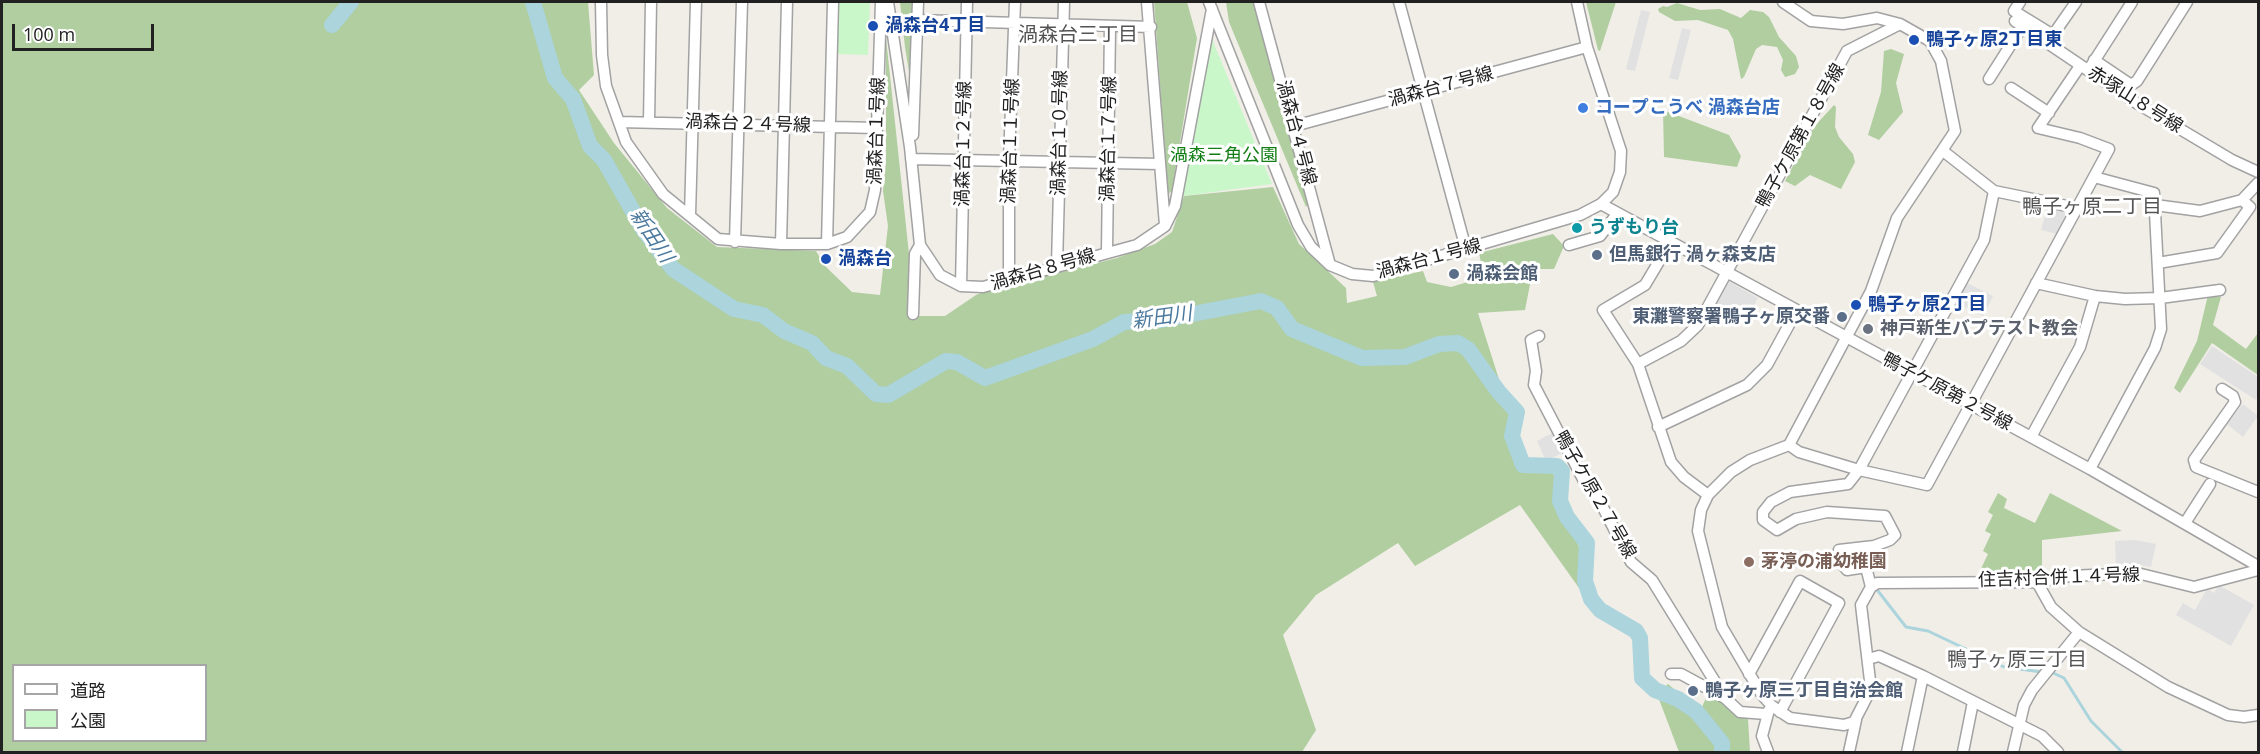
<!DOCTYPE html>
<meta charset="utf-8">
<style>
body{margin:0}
#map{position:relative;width:2260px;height:754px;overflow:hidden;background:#f1eee8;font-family:"Open Sans","Noto Sans JP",sans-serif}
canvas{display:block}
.frame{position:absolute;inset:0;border:3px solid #212121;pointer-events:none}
.legend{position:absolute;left:12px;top:664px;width:195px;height:78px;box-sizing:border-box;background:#fff;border:2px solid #a6a6a6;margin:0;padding:8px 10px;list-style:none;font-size:18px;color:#212121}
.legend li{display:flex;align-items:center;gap:12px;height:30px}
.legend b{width:30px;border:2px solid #a6a6a6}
.scale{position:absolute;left:12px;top:24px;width:142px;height:27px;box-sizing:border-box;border:3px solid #212121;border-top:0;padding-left:8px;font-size:18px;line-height:21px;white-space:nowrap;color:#212121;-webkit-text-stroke:4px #fff;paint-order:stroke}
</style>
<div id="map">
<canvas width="2260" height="754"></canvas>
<div class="frame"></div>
<ul class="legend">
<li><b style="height:8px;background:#fff"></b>道路</li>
<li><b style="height:16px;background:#c9f7ca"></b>公園</li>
</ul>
<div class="scale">100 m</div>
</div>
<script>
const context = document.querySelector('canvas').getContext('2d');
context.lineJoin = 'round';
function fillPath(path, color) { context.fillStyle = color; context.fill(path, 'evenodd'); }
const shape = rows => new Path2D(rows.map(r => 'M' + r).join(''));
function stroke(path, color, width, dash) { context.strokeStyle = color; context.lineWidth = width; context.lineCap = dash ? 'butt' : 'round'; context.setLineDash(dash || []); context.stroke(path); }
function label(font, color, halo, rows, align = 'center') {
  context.font = font + ' "Open Sans","Noto Sans JP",sans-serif'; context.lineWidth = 6; context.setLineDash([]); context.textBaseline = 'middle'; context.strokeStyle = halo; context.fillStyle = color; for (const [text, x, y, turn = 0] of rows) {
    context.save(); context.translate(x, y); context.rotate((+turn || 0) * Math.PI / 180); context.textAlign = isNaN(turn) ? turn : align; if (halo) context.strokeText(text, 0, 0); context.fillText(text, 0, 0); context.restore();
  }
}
fillPath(shape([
 [2,2,588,2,594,75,579,90,614,143,667,208,717,247,816,251,825,266,852,292,880,295,888,226,883,191,886,163,886,38,909,254,910,316,945,316,976,295,986,291,1117,258,1155,244,1172,232,1184,196,1273,187,1299,244,1346,288,1347,303,1377,296,1373,282,1423,271,1427,282,1451,287,1484,277,1479,253,1553,234,1564,246,1554,269,1533,269,1525,310,1478,313,1527,468,1552,470,1581,553,1579,588,1520,505,1415,566,1398,543,1316,595,1283,635,1316,730,1302,752,2,752],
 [14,666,206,666,206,740,14,740],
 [900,2,915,2,914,103,905,47],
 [1154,2,1187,2,1197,38,1172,191,1168,194],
 [1226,2,1255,2,1309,203,1306,207,1229,22],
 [1586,2,1616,2,1600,51,1598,50],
 [1677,3,1700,10,1720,9,1741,18,1750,10,1763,12,1769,17,1779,37,1796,56,1799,67,1795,74,1785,77,1781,70,1783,60,1777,47,1762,45,1756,49,1744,77,1741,79,1733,39,1728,30,1698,20,1675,21,1659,12,1658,9,1663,6,1667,7],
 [1891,49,1904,54,1896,83,1903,112,1879,140,1868,135,1881,92,1884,51],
 [1834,105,1836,107,1835,127,1839,137,1853,154,1855,162,1841,189,1810,175,1795,186,1785,181,1813,128],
 [1663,110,1729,135,1741,156,1737,167,1664,157],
 [2208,295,2221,297,2213,325,2246,349,2258,333,2258,375,2212,343,2180,393,2174,388,2197,341],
 [1998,493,2007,499,2004,508,2035,523,2050,493,2122,531,2042,540,2042,574,1979,573,1988,554,1983,551,1991,534,1985,531,1993,515,1988,512],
 [1668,684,1687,700,1702,707,1708,693,1748,719,1750,752,1679,752,1657,694]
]), '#b0ce9f');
fillPath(shape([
 [837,2,870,2,868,55,836,54],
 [1212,39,1272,184,1183,196]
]), '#c9f7ca');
fillPath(shape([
 [1641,10,1650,12,1635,71,1626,69],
 [1682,28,1691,30,1678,80,1669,78],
 [2048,205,2069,213,2057,234,2041,230],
 [1728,281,1758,298,1743,324,1713,307],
 [1965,282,1993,296,1983,316,1955,302],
 [2212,346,2258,377,2258,396,2256,400,2200,364],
 [2243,404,2258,416,2243,437,2227,424],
 [1556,431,1566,451,1546,461,1537,441],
 [2135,540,2156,544,2151,567,2136,564,2116,564,2115,541],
 [2219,585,2254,605,2231,646,2176,615,2183,603,2195,610,2207,589,2214,593]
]), '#e1e1e1');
stroke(shape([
 [1878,591,1906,627,1928,631,2004,667,2042,672],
 [2051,672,2064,678,2091,721,2122,752]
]), '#abd4dc', 3);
stroke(shape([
 [533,2,555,78,573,99,590,146,604,160,643,229,673,269,734,309,763,315,784,331,812,343,826,358,847,366,876,394,888,395,946,361,957,362,985,378,1093,339,1124,322,1161,320,1261,301,1277,308,1292,329,1362,358,1405,357,1439,344,1458,343,1468,349,1498,391,1517,412,1512,436,1523,465,1557,466,1562,471,1560,501,1567,517,1587,543,1585,581,1591,599,1600,610,1636,631,1640,638,1642,678,1655,690,1678,699,1696,711,1722,743,1722,752],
 [332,25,351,2]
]), '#abd4dc', 16);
const minor = shape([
 [601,2,602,55,606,86,626,142,663,194,718,239,781,244,827,244,847,237,870,212,875,190,881,2],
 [888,2,910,147,920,245,940,275,961,286,983,287,1137,245,1165,226,1175,206,1212,9],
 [1147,2,1165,225],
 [1209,2,1298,225,1311,247,1330,265,1352,274,1373,276,1580,215,1601,204,1613,192,1620,172,1621,151,1587,47,1577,2],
 [1259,2,1330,265],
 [1399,2,1466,249],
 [1783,2,1811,21,1843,24,1877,18,1900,24,1930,41,1941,61,1955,131,1897,218,1871,291,1789,445,1750,460,1731,472,1708,495,1701,510,1698,531,1722,627,1762,695,1772,706,1790,718,1844,725,1854,722,1871,689,1861,605,1871,587,1877,583,2037,582,2070,576,2137,573,2194,587,2258,570],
 [2020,2,2014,11,2053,35,2076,2],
 [917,20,1151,27],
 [2015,21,2138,104,2232,160,2258,172],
 [2094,60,2131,85,2137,81,2187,2],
 [2091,66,2132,2],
 [1989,79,2022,27],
 [2011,88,2049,113],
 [619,122,877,128],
 [649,122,651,2],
 [1294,126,1587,47],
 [913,135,918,2],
 [1943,151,1994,191,2077,208],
 [911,159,1160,164],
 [2242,200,2258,183],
 [1601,204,2090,469,2258,566],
 [2155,205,2200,211,2242,200,2250,207,2217,253,2158,263],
 [690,215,696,2],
 [735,242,742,2],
 [1670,243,1645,285,1603,310,1638,364,1671,462,1684,477,1708,495],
 [781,244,787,2],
 [827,244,833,2],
 [1569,245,1600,236,1617,214],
 [1107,251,1110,27],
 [1057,265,1064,2],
 [1009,281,1009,160,1015,2],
 [2036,283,2095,296,2125,299,2160,298,2220,290],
 [961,286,967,2],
 [913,314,915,254,920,245],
 [1539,336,1531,340,1536,371,1534,385,1584,481,1593,488,1631,562,1652,580,1725,698,1740,712,1766,714],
 [1638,364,1681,341,1698,325,1847,51,1900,24],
 [2222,389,2233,396,2235,402,2194,460,2196,467,2258,492],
 [1658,427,1747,385,1767,365,1796,312],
 [2031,437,2080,347,2095,296],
 [1789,445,1799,452,1859,470,1927,485,2109,149,2080,138,2038,128,2080,66],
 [2090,469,2155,348,2161,329,2154,193,2094,177],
 [2185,523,2210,484],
 [2037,582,2051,607,2079,632,2168,687,2228,715,2244,717,2258,715],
 [1871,587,1866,567,1847,570,1839,561,1839,550,1874,546,1890,540,1895,535,1885,516,1827,512,1796,519,1777,530,1763,520,1763,512,1771,502,1790,492,1848,484,1859,470,1984,240,1994,191],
 [1868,659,1879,656,1923,676,2042,736,2058,752],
 [1671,674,1681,674,1725,698],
 [1749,674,1800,581,1839,603,1780,712],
 [1768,752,1762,736,1769,710],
 [1849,752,1856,720],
 [1907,752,1923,676],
 [1963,752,1973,702],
 [2013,752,2024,705,2032,690,2079,632]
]);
stroke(minor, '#a2a2a2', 13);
stroke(minor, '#fff', 10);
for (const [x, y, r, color] of [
 [873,26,6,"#1a4fb4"],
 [1914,40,6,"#1a4fb4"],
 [1583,108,6,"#3f7fe0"],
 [1577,228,6,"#0f9aa8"],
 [1597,255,6,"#5c6f8a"],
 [826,259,6,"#1a4fb4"],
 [1454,274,6,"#5c6f8a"],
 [1856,305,6,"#1a4fb4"],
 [1842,317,6,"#5c6f8a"],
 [1868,329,6,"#6b7280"],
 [1749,562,6,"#8d6e63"],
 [1693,691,6,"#5c6f8a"]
]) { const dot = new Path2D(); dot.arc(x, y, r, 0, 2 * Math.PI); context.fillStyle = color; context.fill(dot); stroke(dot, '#fff', 2); }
label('bold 18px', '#164399', '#fff', [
 ["渦森台4丁目",885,26],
 ["鴨子ヶ原2丁目東",1926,40],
 ["渦森台",838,259],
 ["鴨子ヶ原2丁目",1868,305]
], 'left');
label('18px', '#212121', '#fff', [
 ["渦森台７号線",1441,87,-15],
 ["赤塚山８号線",2135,100,32],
 ["渦森台２４号線",748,124,2],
 ["渦森台１号線",877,131,-88],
 ["渦森台１０号線",1060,133,-89],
 ["渦森台４号線",1296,133,75],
 ["鴨子ケ原第１８号線",1801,136,-61],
 ["渦森台１７号線",1109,139,-89],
 ["渦森台１１号線",1011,141,-88],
 ["渦森台１２号線",964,144,-89],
 ["渦森台１号線",1429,259,-15],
 ["渦森台８号線",1043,270,-16],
 ["鴨子ケ原第２号線",1947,392,28],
 ["鴨子ケ原２７号線",1595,495,60],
 ["住吉村合併１４号線",2059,578,-2]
]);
label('bold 18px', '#366cbe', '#fff', [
 ["コープこうべ 渦森台店",1595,108]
], 'left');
label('18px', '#117d14', '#fff', [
 ["渦森三角公園",1224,156]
]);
label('bold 18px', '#0d838f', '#fff', [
 ["うずもり台",1589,228]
], 'left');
label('bold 18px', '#4e5e75', '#fff', [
 ["但馬銀行 渦ヶ森支店",1609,255],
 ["渦森会館",1466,274],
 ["東灘警察署鴨子ヶ原交番",1830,317,"right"],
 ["鴨子ヶ原三丁目自治会館",1705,691]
], 'left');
label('bold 18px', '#5b616d', '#fff', [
 ["神戸新生バプテスト教会",1880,329]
], 'left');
label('bold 18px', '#785e54', '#fff', [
 ["茅渟の浦幼稚園",1761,562]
], 'left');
label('20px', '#545454', '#fff', [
 ["渦森台三丁目",1078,35],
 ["鴨子ヶ原二丁目",2092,207],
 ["鴨子ヶ原三丁目",2017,660]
]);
label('italic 20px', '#4b799e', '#fff', [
 ["新田川",651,236,56],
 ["新田川",1162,318,-8]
]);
</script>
